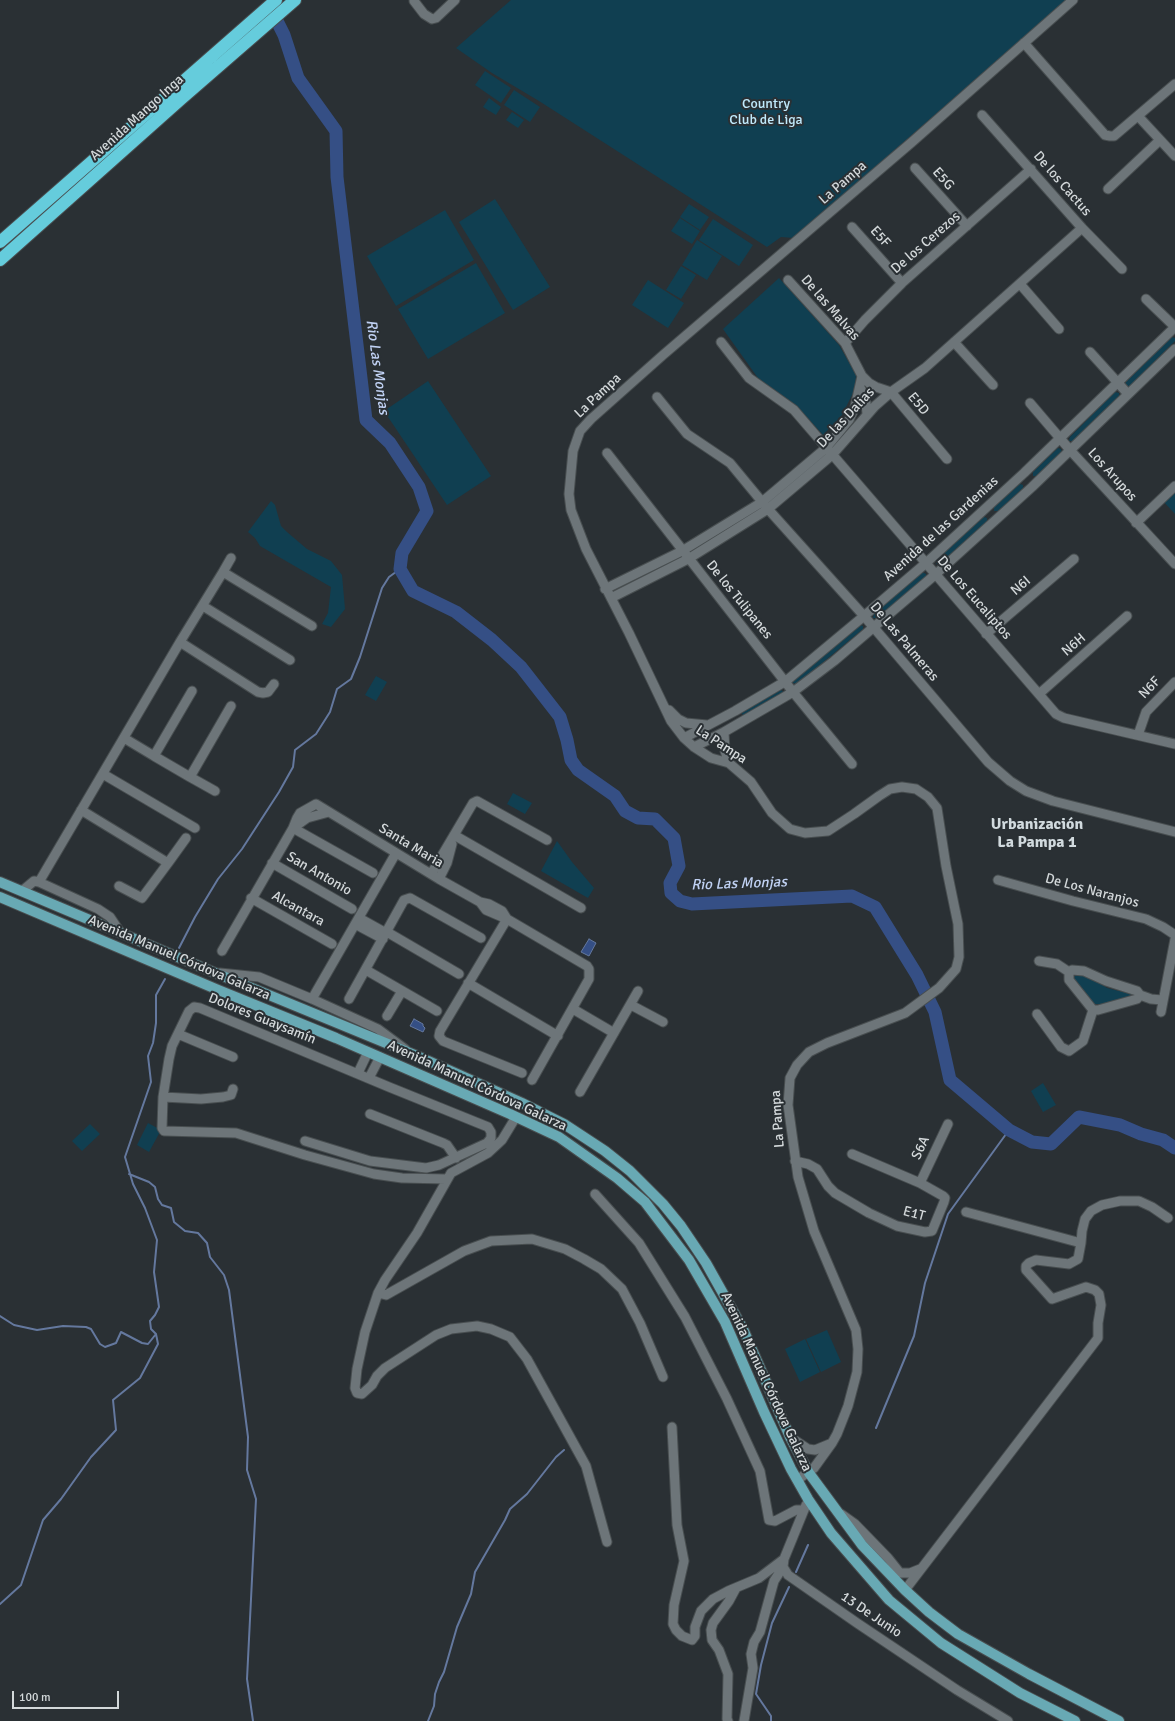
<!DOCTYPE html>
<meta charset="utf-8">
<style>
body{margin:0}
#map{position:relative;width:1175px;height:1721px;overflow:hidden;background:#2a3034;font-family:Signika,sans-serif}
canvas{display:block}
.scale{position:absolute;left:12px;top:1691px;width:107px;height:18px;box-sizing:border-box;border:2px solid #d3d8da;border-top:0;padding-left:5px;font-size:12px;line-height:14px;white-space:nowrap;color:#d3d8da;-webkit-text-stroke:3px #2a3034;paint-order:stroke}
</style>
<div id="map">
<canvas width="1175" height="1721"></canvas>
<div class="scale">100 m</div>
</div>
<script>
const context = document.querySelector('canvas').getContext('2d');
context.lineJoin = 'round';
function fillPath(path, color) { context.fillStyle = color; context.fill(path, 'evenodd'); }
const shape = rows => new Path2D(rows.map(r => 'M' + r).join(''));
function stroke(path, color, width, dash) { context.strokeStyle = color; context.lineWidth = width; context.lineCap = dash ? 'butt' : 'round'; context.setLineDash(dash || []); context.stroke(path); }
function label(font, color, halo, rows, align = 'center') {
  context.font = font + ' Signika,sans-serif'; context.lineWidth = 4; context.setLineDash([]); context.textBaseline = 'middle'; context.strokeStyle = halo; context.fillStyle = color; for (const [text, x, y, turn = 0] of rows) {
    context.save(); context.translate(x, y); context.rotate((+turn || 0) * Math.PI / 180); context.textAlign = isNaN(turn) ? turn : align; if (halo) context.strokeText(text, 0, 0); context.fillText(text, 0, 0); context.restore();
  }
}
fillPath(shape([
 [511,0,1066,0,794,238,781,237,767,247,539,101,492,73,456,48],
 [485,71,511,88,501,103,475,85],
 [514,90,540,107,530,122,504,105],
 [489,98,501,107,496,115,483,107],
 [512,112,524,120,518,128,506,120],
 [495,199,550,287,513,310,459,222],
 [689,204,709,217,700,230,680,217],
 [445,210,474,260,396,306,367,256],
 [680,218,700,231,692,244,671,231],
 [713,219,753,245,739,266,699,240],
 [697,240,722,256,707,280,682,265],
 [476,263,505,313,428,359,398,309],
 [681,266,696,275,681,299,666,290],
 [779,278,839,345,856,375,855,389,842,415,823,435,796,405,758,378,723,329],
 [648,280,684,303,668,328,632,305],
 [1172,337,1175,338,1175,341,1130,386,1127,387,1125,385,1126,382],
 [428,381,491,476,447,505,384,411],
 [1115,392,1119,393,1119,396,1073,441,1069,441,1070,437],
 [1058,448,1061,449,1062,452,1037,476,1033,476,1033,472],
 [1020,484,1023,485,1023,488,998,511,994,511,994,507],
 [1175,489,1175,514,1163,501],
 [271,501,275,505,281,526,287,532,307,549,331,561,342,575,345,609,331,627,322,624,328,613,331,587,260,546,255,538,248,532],
 [984,517,987,518,987,521,940,564,936,564,936,560],
 [922,572,926,574,926,577,877,618,873,618,874,614],
 [860,625,863,626,863,629,797,684,793,683,793,681],
 [376,676,387,682,376,701,365,695],
 [781,690,785,693,744,717,741,712],
 [513,793,532,803,525,814,507,804],
 [557,841,572,862,594,888,588,898,541,871],
 [1076,975,1087,975,1107,988,1131,994,1130,996,1103,1004,1094,1004,1075,980,1074,977],
 [1043,1083,1056,1105,1043,1112,1031,1091],
 [148,1123,161,1130,149,1152,137,1145],
 [90,1124,100,1134,82,1151,72,1141],
 [827,1330,841,1362,821,1372,806,1339],
 [805,1339,820,1372,800,1382,785,1349]
]), '#103f51');
const water = shape([
 [589,939,596,943,589,956,581,952,589,939],
 [414,1019,423,1024,423,1026,425,1028,423,1032,410,1026,414,1019]
]);
fillPath(water, '#354f85');
stroke(water, '#64789e', 1);
stroke(shape([
 [179,948,195,917,218,879,242,849,279,792,293,767,295,750,316,734,330,712,337,689,351,679,360,657,382,588,389,577,400,569],
 [129,1174,149,1182,155,1187,158,1199,162,1205,171,1208,174,1222,185,1231,198,1233,207,1243,210,1257,224,1275,229,1290,248,1437,247,1470,256,1499,247,1679,253,1721],
 [0,1316,14,1325,37,1330,63,1326,86,1327,91,1329,100,1344,105,1347,116,1343,121,1332,142,1343,148,1344,156,1334],
 [876,1428,914,1336,925,1283,948,1214,1009,1130],
 [796,1572,808,1545],
 [0,1604,21,1585,43,1520,61,1499,91,1457,116,1430,113,1400,140,1378,158,1344,156,1334,151,1329,150,1321,155,1315,159,1307,154,1272,157,1240,145,1208,133,1184,125,1157,151,1082,148,1056,153,1043,156,1023,156,995,165,979],
 [428,1721,434,1706,435,1694,439,1682,444,1672,457,1627,471,1594,475,1572,505,1520,510,1509,527,1494,556,1457,564,1450],
 [771,1721,771,1716,756,1694,761,1665,772,1623,789,1587]
]), '#64789e', 2);
stroke(shape([
 [270,7,284,35,298,78,336,131,337,177,366,420,390,443,419,487,427,511,402,553,400,569,413,591,456,612,492,640,521,667,560,717,567,740,571,760,578,770,615,796,625,811,638,818,655,819,674,838,679,866,670,883,671,893,680,901,692,904,852,896,875,907,917,975,935,1012,950,1080,1009,1130,1032,1142,1051,1144,1079,1117,1120,1125,1141,1134,1163,1140,1175,1148]
]), '#354f85', 13);
const minor = shape([
 [414,1,424,14,432,19,436,18,455,0],
 [1024,43,1105,135,1110,136,1114,136,1175,84],
 [982,115,1082,228,1122,269],
 [1138,116,1175,156],
 [915,168,967,226],
 [1108,189,1160,140],
 [852,227,902,283],
 [788,280,845,343,862,376,869,383,876,387,891,392,947,459],
 [1020,284,1059,329],
 [1146,299,1175,327],
 [721,342,749,378,794,410,1056,714,1064,718,1175,744],
 [954,342,993,385],
 [845,343,865,320,902,283,1031,169],
 [1090,352,1128,394],
 [861,389,866,403,867,414],
 [657,397,687,434,730,463,768,509,864,616,988,762,1010,781,1026,791,1053,801,1175,832],
 [1030,403,1070,450,1175,564],
 [607,453,793,692,852,764],
 [1136,523,1175,486],
 [223,572,231,558],
 [605,589,682,551,762,502,826,448,849,420,855,407,862,376],
 [611,598,688,559,768,509,832,455,875,406,891,392,925,368,1082,228],
 [203,606,290,660],
 [986,634,1074,559],
 [180,642,223,572,312,626],
 [192,691,154,756,190,777,231,706],
 [1039,694,1127,616],
 [669,710,678,719,686,723,707,725],
 [724,732,725,751,729,763],
 [1138,735,1146,712,1175,682],
 [124,738,154,756],
 [684,738,735,711,786,681,864,616,926,563,1024,473,1175,327],
 [694,747,724,732,793,692,834,661,936,574,1032,487,1175,349],
 [103,774,195,828],
 [190,777,215,791],
 [81,810,168,863,142,898,119,886],
 [293,828,373,873],
 [293,828,307,818,329,812],
 [454,835,581,908],
 [168,863,186,838],
 [272,863,352,909],
 [431,874,473,803,477,801,547,840],
 [439,879,447,863,452,844],
 [998,880,1073,901,1146,919,1163,927,1175,935],
 [39,882,180,642,258,692,263,693,268,692,274,684],
 [22,891,34,881,39,882,98,909,110,917,120,932],
 [251,898,332,944],
 [480,902,486,910,507,919,587,966,589,969,589,979,532,1080],
 [359,918,386,933],
 [507,919,440,1031,439,1036,443,1041,522,1073],
 [355,924,383,939],
 [387,932,459,974],
 [222,951,293,828,297,818,300,813,316,804,439,879,480,902,489,904,502,911,507,919],
 [1039,961,1057,964,1069,972],
 [366,970,437,1011],
 [1069,972,1072,970,1084,971,1106,981,1137,991,1140,995,1151,999,1162,1000],
 [1069,972,1069,980,1093,1010],
 [220,973,259,977,312,999,378,1029,405,1049],
 [468,983,558,1036],
 [312,999,396,853],
 [349,999,404,900,410,898,481,938],
 [631,1005,663,1022],
 [573,1009,614,1033],
 [1093,1010,1098,1010,1137,999,1140,995],
 [1161,1012,1175,939],
 [1037,1014,1061,1047,1069,1051,1083,1041,1093,1010],
 [387,1016,402,991],
 [178,1034,233,1057],
 [358,1073,368,1052],
 [369,1078,380,1057],
 [580,1092,638,991],
 [163,1097,201,1099,223,1097,231,1095,233,1089],
 [370,1114,443,1143,447,1145,456,1158],
 [516,1117,502,1140,488,1153,451,1173,417,1233,385,1280,378,1293,365,1332,357,1369,355,1388,357,1393,362,1394,372,1385,377,1376,385,1368,436,1335,451,1329,477,1326,491,1329,510,1337,527,1359,586,1466,607,1542],
 [305,1141,370,1161,426,1168,439,1165,487,1143,491,1138,491,1132,488,1127,389,1087,200,1008,194,1007,189,1011,172,1046,169,1059,163,1097,162,1128,164,1131,236,1133,305,1155,374,1174,402,1178,446,1179],
 [795,1161,808,1164,817,1169,828,1186,835,1193,869,1213,897,1226,925,1232,932,1231,944,1202,945,1198,943,1196,920,1183,852,1154],
 [920,1183,948,1124],
 [595,1194,639,1243,685,1317,727,1399,760,1471,769,1520,775,1521,796,1510,803,1510],
 [1081,1243,1082,1231,1085,1219,1091,1211,1102,1205,1120,1201,1139,1201,1152,1207,1168,1218],
 [378,1293,386,1295,464,1251,491,1241,532,1239,565,1249,584,1259,601,1269,622,1289,640,1323,663,1377],
 [672,1427,677,1525,684,1561,674,1605,673,1624,676,1630,682,1636,692,1640,695,1636,695,1627,701,1611,713,1599,728,1591,759,1578,784,1559],
 [790,1437,808,1449,815,1450,832,1443],
 [797,1480,814,1468,832,1443,837,1434,848,1406,857,1372,858,1349,856,1330,814,1231,798,1177,788,1105,790,1078,797,1065,809,1052,827,1043,905,1013,939,988,956,969,959,957,958,924,946,866,937,808,928,797,916,789,902,787,890,789,879,796,854,814,828,831,805,833,790,829,772,813,751,782,729,763,711,758,694,747,684,738,671,721,629,633,586,549,571,510,569,494,573,451,580,431,591,419,663,355,912,142,1073,0],
 [806,1505,784,1559,783,1567,788,1575,857,1623,957,1690,1008,1721],
 [841,1514,855,1524,888,1558,900,1573,910,1573,920,1569],
 [905,1590,1098,1338,1098,1323,1101,1305,1099,1294,1095,1290,1086,1287,1052,1299,1026,1270,1026,1266,1029,1263,1036,1260,1069,1264,1078,1259,1081,1243,966,1212],
 [728,1721,727,1719,728,1674,719,1650,712,1640,711,1630,713,1623,729,1601,736,1588],
 [744,1721,753,1668,751,1654,754,1642,760,1632,774,1581,783,1567]
]);
const major = shape([
 [0,882,213,972,415,1055,522,1103,564,1124,605,1151,630,1171,663,1204,681,1226,706,1263,743,1329,790,1437,809,1473,862,1545,905,1590,929,1612,958,1634,1029,1674,1119,1721],
 [0,897,216,989,336,1038,510,1114,559,1137,617,1178,645,1202,689,1260,725,1322,764,1412,791,1469,808,1499,831,1533,889,1600,941,1643,1020,1693,1075,1721]
]);
const highway = shape([
 [0,242,276,0],
 [0,260,181,99,295,0]
]);
stroke(minor, '#484e50', 11);
stroke(major, '#484e50', 12);
stroke(highway, '#484e50', 14);
stroke(minor, '#6d7579', 9);
stroke(major, '#68a9b4', 10);
stroke(highway, '#65ccdc', 12);
label('14px', '#c0eafc', '#2a3034', [
 ["Country",766,104],
 ["Club de Liga",766,120]
]);
label('14px', '#d3d8da', '#2a3034', [
 ["Avenida Mango Inga",137,118,-42],
 ["E5G",943,179,48],
 ["La Pampa",843,183,-41],
 ["De los Cactus",1062,184,49],
 ["E5F",880,237,48],
 ["De los Cerezos",926,243,-41],
 ["De las Malvas",830,308,49],
 ["La Pampa",598,396,-43],
 ["E5D",918,404,50],
 ["De las Dalias",846,418,-47],
 ["Los Arupos",1112,475,48],
 ["Avenida de las Gardenias",941,529,-42],
 ["N6I",1021,586,-41],
 ["De Los Eucaliptos",974,598,49],
 ["De los Tulipanes",739,600,51],
 ["De Las Palmeras",904,642,50],
 ["N6H",1074,645,-41],
 ["N6F",1150,688,-46],
 ["La Pampa",721,745,33],
 ["Santa Maria",411,846,31],
 ["San Antonio",319,874,30],
 ["De Los Naranjos",1092,891,15],
 ["Alcantara",298,909,29],
 ["Avenida Manuel Córdova Galarza",179,958,23],
 ["Dolores Guaysamín",262,1019,22],
 ["Avenida Manuel Córdova Galarza",477,1086,25],
 ["La Pampa",778,1119,-94],
 ["S6A",921,1148,-65],
 ["E1T",914,1214,15],
 ["Avenida Manuel Córdova Galarza",766,1382,65],
 ["13 De Junio",871,1615,34]
]);
label('italic 15px', '#c0d1f3', '#2a3034', [
 ["Rio Las Monjas",377,367,82],
 ["Rio Las Monjas",739,884,-2]
]);
label('bold 16px', '#d1dade', '#2a3034', [
 ["Urbanización",1037,825],
 ["La Pampa 1",1037,843]
]);
</script>
